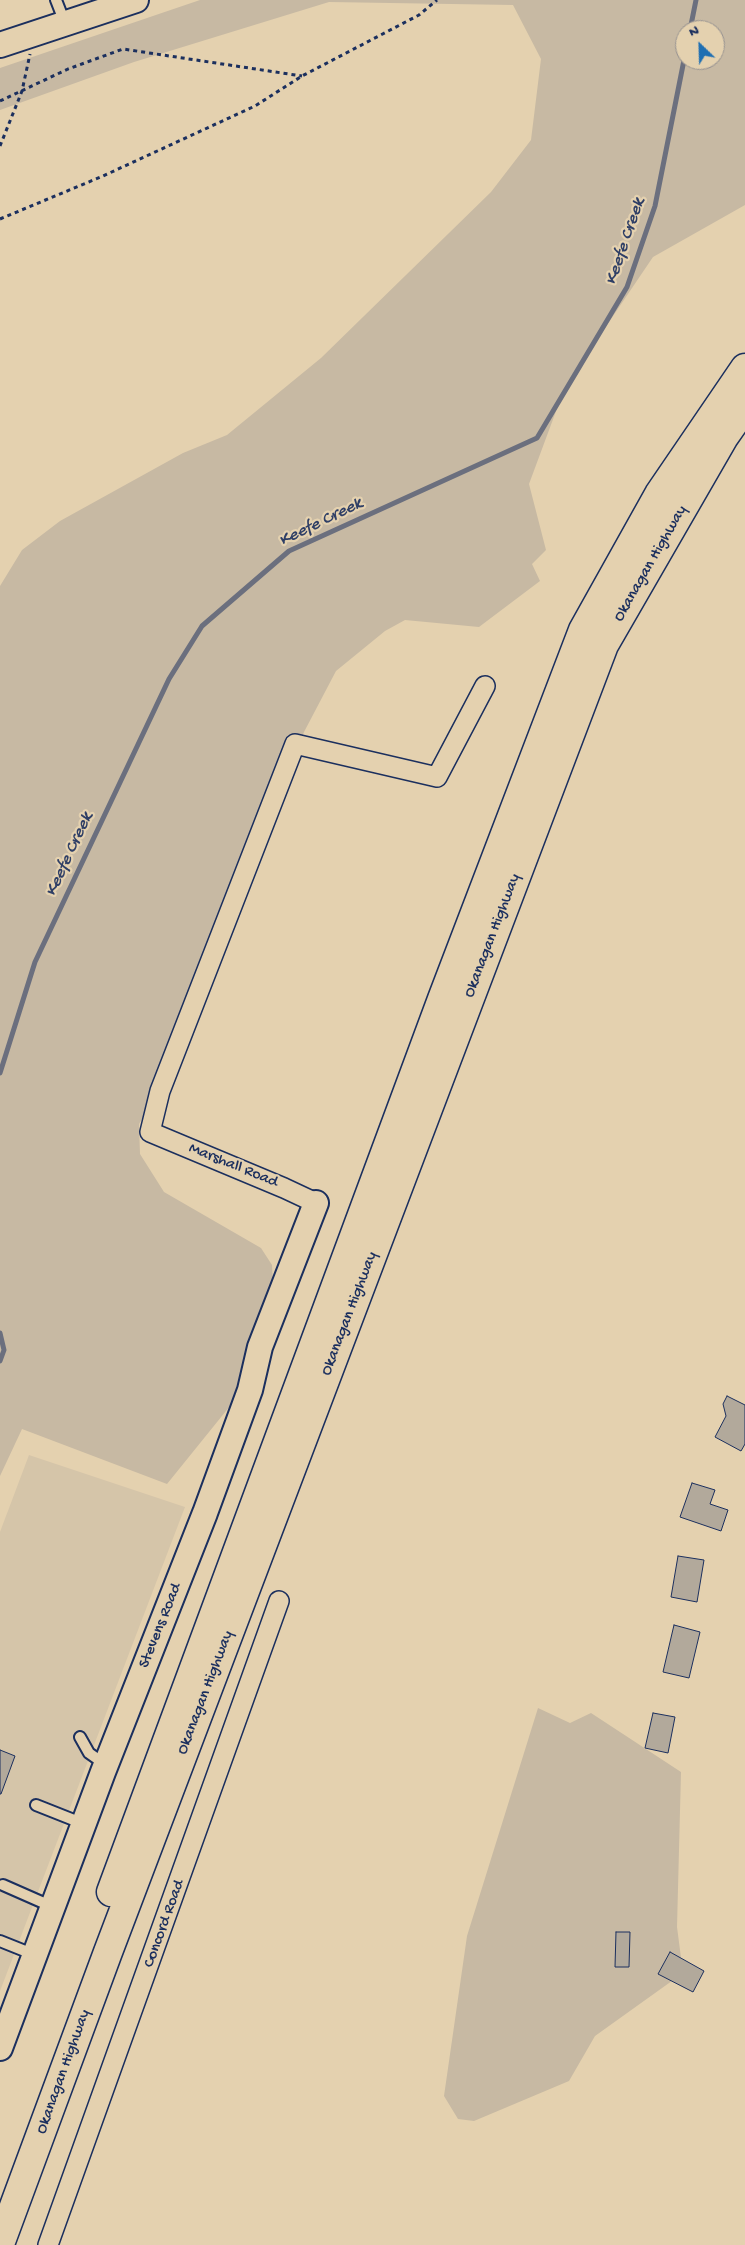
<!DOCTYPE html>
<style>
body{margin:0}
#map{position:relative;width:745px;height:2245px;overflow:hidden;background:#e4d1af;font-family:"Gochi Hand",sans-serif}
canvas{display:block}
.north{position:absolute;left:675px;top:20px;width:50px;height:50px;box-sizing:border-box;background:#e4d1af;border:1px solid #94908f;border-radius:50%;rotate:336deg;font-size:14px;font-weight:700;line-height:20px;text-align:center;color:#1b2f5e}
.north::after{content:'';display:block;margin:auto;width:18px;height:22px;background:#1f6fb2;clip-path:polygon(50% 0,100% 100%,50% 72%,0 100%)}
</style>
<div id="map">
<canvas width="745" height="2245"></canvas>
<div class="north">N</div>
</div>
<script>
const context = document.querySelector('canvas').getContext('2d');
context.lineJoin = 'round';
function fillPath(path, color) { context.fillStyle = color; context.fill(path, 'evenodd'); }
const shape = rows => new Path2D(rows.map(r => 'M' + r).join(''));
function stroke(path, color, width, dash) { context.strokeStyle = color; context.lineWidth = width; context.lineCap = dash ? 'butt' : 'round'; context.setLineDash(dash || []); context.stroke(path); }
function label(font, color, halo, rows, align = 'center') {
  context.font = font + ' "Gochi Hand",sans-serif'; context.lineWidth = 4.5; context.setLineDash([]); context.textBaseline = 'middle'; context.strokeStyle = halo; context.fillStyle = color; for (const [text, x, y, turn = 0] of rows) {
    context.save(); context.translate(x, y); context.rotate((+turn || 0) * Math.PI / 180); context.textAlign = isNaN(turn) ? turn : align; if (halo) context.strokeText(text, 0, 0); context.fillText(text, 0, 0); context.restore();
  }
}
fillPath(shape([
 [29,1455,185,1507,0,1991,0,1532]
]), '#d5c5a9');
fillPath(shape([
 [200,0,745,0,745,205,653,257,565,387,529,484,546,550,532,564,540,581,479,627,405,620,385,631,336,671,304,732,166,1078,139,1124,140,1154,164,1192,261,1248,272,1265,275,1321,230,1406,167,1484,22,1429,0,1476,0,586,22,550,60,521,183,453,227,435,321,358,491,192,531,140,541,59,513,5,329,2,134,62,0,110,0,68],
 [685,30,715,30,715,60,685,60],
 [538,1708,570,1723,591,1713,681,1772,677,1927,683,1973,595,2036,569,2081,474,2121,458,2119,444,2096,467,1936]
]), '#c7b9a3');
stroke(shape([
 [690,30,696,0],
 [0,1073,35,962,169,679,202,626,289,551,537,438,627,287,655,206,685,55],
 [0,1333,4,1350,0,1361]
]), '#6b6f7e', 5);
const building = shape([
 [727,1396,745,1405,745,1444,741,1451,715,1437,726,1416,723,1404,727,1396],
 [692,1483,715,1490,710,1504,728,1510,721,1531,680,1517,692,1483],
 [678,1556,704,1560,697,1602,671,1597,678,1556],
 [674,1625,700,1632,689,1678,663,1672,674,1625],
 [653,1713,675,1717,668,1753,645,1748,653,1713],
 [0,1750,15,1756,1,1794,0,1794,0,1750],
 [616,1932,630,1932,629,1967,615,1967,616,1932],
 [670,1952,704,1971,693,1992,658,1974,670,1952]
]);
fillPath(building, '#b2a99b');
stroke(building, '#1b2f5e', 1);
const service = shape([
 [56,0,65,23],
 [80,1737,89,1753,106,1765],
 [36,1805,84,1824],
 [3,1885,53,1907],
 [0,1941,35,1955]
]);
const minor = shape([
 [316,1203,284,1188,150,1132,160,1091,295,744,437,777,485,686],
 [48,2245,279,1601]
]);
const tertiary = shape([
 [0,45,136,0],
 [0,2048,103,1772,205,1513,250,1390,260,1347,316,1203]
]);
const trunk = shape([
 [111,1892,442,999,583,630,659,494,745,368],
 [0,2244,108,1952,604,645,724,437,745,407]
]);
stroke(service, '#1b2f5e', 14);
stroke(minor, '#1b2f5e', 22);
stroke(tertiary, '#1b2f5e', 28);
stroke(trunk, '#1b2f5e', 31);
stroke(shape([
 [0,101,68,69,123,49,302,76],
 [0,146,22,91,30,54],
 [0,219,103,176,255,106,302,76,419,15,437,0]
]), '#1b2f5e', 3, [4, 4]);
stroke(service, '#e4d1af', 10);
stroke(minor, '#e4d1af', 19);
stroke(tertiary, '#e4d1af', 24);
stroke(trunk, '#e4d1af', 28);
label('16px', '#1b2f5e', '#e4d1af', [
 ["Okanagan Highway",651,564,-60],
 ["Okanagan Highway",493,936,-69],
 ["Marshall Road",233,1166,22],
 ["Okanagan Highway",350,1314,-69],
 ["Stevens Road",161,1626,-68],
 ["Okanagan Highway",206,1693,-69],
 ["Concord Road",165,1924,-70],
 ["Okanagan Highway",64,2072,-70]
]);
label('italic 18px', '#2f3f66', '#e4d1af', [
 ["Keefe Creek",626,242,-71],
 ["Keefe Creek",321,523,-26],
 ["Keefe Creek",70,855,-65]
]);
</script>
